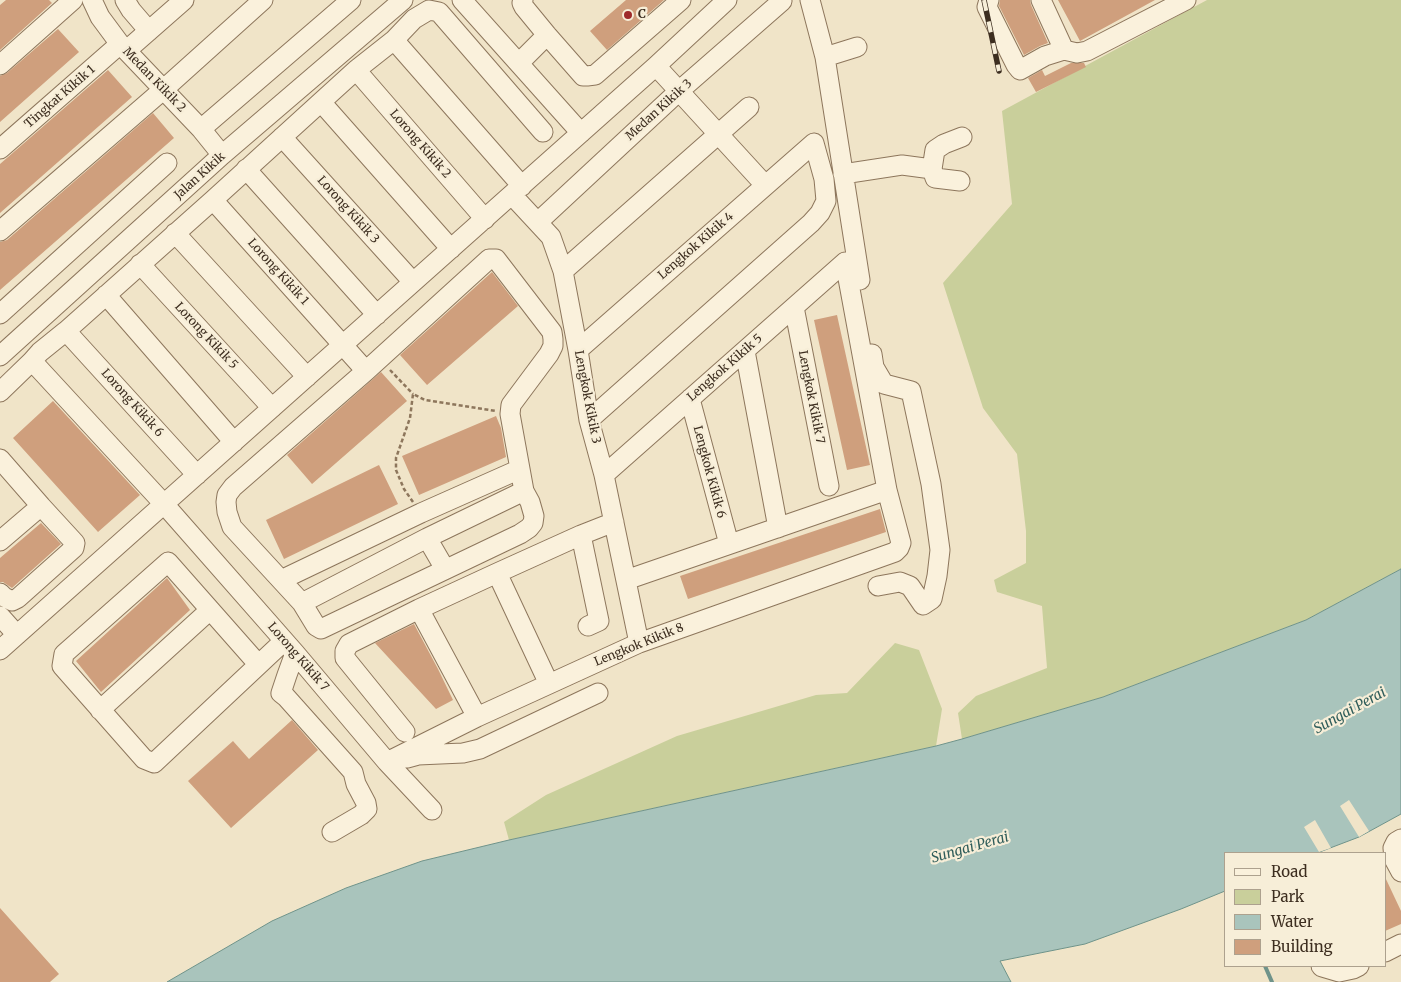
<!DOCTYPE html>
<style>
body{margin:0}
#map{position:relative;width:1401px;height:982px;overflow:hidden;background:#f0e4c8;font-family:Merriweather,serif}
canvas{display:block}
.legend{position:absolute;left:1224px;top:852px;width:162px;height:115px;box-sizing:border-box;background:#f7eed8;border:1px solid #ada18e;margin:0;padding:6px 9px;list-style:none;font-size:15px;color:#3d2e20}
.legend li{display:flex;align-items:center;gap:10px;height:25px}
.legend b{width:25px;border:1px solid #ada18e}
</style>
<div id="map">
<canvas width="1401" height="982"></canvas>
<ul class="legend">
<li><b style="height:6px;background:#faf1dc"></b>Road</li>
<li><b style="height:14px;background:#c9cf9b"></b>Park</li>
<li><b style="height:14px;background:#a9c4bc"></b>Water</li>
<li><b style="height:14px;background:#cf9f7d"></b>Building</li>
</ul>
</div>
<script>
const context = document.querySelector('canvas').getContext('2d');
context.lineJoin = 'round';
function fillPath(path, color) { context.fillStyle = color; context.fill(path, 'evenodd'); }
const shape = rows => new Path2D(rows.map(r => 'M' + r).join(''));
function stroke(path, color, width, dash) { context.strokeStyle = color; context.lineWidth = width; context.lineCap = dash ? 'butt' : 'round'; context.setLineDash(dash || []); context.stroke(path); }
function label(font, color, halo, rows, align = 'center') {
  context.font = font + ' Merriweather,serif'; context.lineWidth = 4.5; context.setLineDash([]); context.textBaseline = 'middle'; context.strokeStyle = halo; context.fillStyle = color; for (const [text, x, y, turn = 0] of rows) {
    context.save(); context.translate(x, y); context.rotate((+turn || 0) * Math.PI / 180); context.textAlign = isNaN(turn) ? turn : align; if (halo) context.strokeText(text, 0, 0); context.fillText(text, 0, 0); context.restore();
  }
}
fillPath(shape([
 [1207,0,1401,0,1401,569,1306,620,1103,697,962,739,958,713,976,696,1047,668,1042,606,997,592,994,580,1026,563,1026,531,1017,454,983,408,943,283,1012,204,1002,111],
 [895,643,919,650,942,709,936,746,509,840,504,822,546,795,677,736,816,695,847,693]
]), '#c9cf9b');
const water = shape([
 [1401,569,1401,814,1359,837,1317,853,1225,853,1225,891,1181,909,1085,944,1000,961,1011,982,167,982,272,921,346,888,422,861,509,840,864,762,936,746,962,739,1103,697,1306,620,1401,569]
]);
fillPath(water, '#a9c4bc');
stroke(water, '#6f938a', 1);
fillPath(shape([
 [1349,800,1369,831,1359,837,1340,806],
 [1315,820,1331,848,1319,852,1304,827]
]), '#f0e4c8');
stroke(shape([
 [1265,966,1272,982]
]), '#6f938a', 4);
fillPath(shape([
 [6,0,49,0,52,3,0,50,0,5],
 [626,0,664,0,607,50,590,31],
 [1000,0,1030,0,1031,5,1048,43,1040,46,1024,55,999,6],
 [1058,0,1155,0,1080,41],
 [58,29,79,52,0,122,0,76,7,73],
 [1071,63,1084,63,1086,67,1036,92,1028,78,1042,70,1045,76],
 [108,70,132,97,0,213,0,164],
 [153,113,174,138,0,290,0,242,7,240],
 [492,272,518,306,427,385,400,355],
 [837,315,870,465,847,470,814,320],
 [381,372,407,401,312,484,287,455],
 [53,401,140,495,98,532,13,438],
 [496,416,501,428,506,457,419,495,402,456],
 [379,465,398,504,284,559,266,520],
 [880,509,886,532,688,599,680,576],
 [41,523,61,544,12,588,3,582,0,582,0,558],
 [167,578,190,610,101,692,76,661],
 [414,624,438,669,453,700,436,709,375,643],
 [292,720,318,750,231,828,188,781,233,741,249,759],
 [1385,877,1401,911,1401,924,1385,931],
 [0,908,59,974,50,982,0,982]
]), '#cf9f7d');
const minor = shape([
 [92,0,100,17,120,44,201,129,222,155],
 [125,0,131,10,149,31],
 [462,0,581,133],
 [523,0,522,3,524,7,547,35,583,76,587,76,595,75,681,0],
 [810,0,825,57,860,280],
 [989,0,987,7,1016,65,1020,70,1045,56,1064,50,1077,53,1087,51,1186,0],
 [1041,0,1064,50],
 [394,40,522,186],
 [127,50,184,0],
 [825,57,857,47],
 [519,63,547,35],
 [0,65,73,0],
 [656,66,765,185],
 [356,70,485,219],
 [321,102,451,249],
 [201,129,351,0],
 [282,137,413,282],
 [0,149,120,44],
 [246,169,377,315],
 [843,174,902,165,932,169],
 [960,181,935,178,932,169,935,150,944,144,962,137],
 [512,195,551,237,563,271,578,350,589,420,604,475,639,643],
 [213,200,366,371],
 [538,222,679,91,782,1],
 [0,231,164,89,263,0],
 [175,233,307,377],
 [489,259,496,259,552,332,553,339,553,346,549,354,511,405,510,414,524,491,530,502,534,516,533,523,529,528,520,534,321,629,316,626,302,603,232,527,227,512,226,502,227,495,233,487,366,371,489,259],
 [140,264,272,408],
 [563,271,749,107],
 [106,295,234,442],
 [794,307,829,486],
 [0,314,167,163],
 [66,331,197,475],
 [578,350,814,143,824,179,826,201,820,213,811,223,589,420],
 [745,351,778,528],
 [872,354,874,367,884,384,911,391,931,484,940,550,937,576,932,599,923,605,910,586,900,582,878,586],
 [0,356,222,155,403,0],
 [0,392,32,361],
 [690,399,729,544],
 [0,459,41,506,0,541],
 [604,475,845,262],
 [581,535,599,621,588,626],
 [427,538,445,569],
 [497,573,549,684],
 [281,580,421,513,520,469],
 [626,580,887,490],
 [0,593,4,597,12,601,18,598,74,548,75,543,41,506],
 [302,603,427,538,524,491],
 [419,609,477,717],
 [0,616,17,635],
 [0,650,656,66,727,0],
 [295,653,287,675,281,693,286,697,353,772,356,784,366,803,367,809,361,815,332,832],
 [258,664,168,562,64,654,62,666,144,759,154,763,284,641],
 [100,710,210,610],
 [405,732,345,658,345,651,349,644,419,609,497,573,581,535,614,522],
 [407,758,418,755,463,753,480,749,598,693],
 [387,762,477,717,639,643,895,552,899,548,901,543,887,490,845,262],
 [432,810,387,762,295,653,164,504,32,361,40,352,66,331,213,200,356,70,394,40,414,19,429,10,439,12,543,132],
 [1401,839,1396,842,1393,848,1394,859,1401,872],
 [1385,952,1401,944],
 [1321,966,1322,967,1339,972,1353,969,1359,966]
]);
stroke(minor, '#8d765c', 21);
stroke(shape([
 [390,370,413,394],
 [413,502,404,489,396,470,396,458,410,418,413,394,425,400,496,411]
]), '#8d765c', 2.5, [4, 2.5]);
stroke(minor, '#faf1dc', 19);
const rail = shape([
 [984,0,999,71]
]);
stroke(rail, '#3d2e20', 5.5);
stroke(rail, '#f7eed8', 4, [11]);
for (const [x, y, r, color] of [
 [628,15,5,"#9e2a2b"]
]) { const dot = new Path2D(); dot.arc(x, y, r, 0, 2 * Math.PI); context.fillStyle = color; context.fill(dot); stroke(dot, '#f7eed8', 2); }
label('bold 12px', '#3d2e20', '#f7eed8', [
 ["C",638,15]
], 'left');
label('12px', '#3d2e20', '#f7eed8', [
 ["Medan Kikik 2",154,80,46],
 ["Tingkat Kikik 1",60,97,-41],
 ["Medan Kikik 3",659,110,-42],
 ["Lorong Kikik 2",420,144,49],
 ["Jalan Kikik",200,176,-42],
 ["Lorong Kikik 3",348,210,48],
 ["Lengkok Kikik 4",696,246,-41],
 ["Lorong Kikik 1",278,272,48],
 ["Lorong Kikik 5",206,336,47],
 ["Lengkok Kikik 5",725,368,-41],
 ["Lengkok Kikik 3",587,397,79],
 ["Lengkok Kikik 7",811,397,79],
 ["Lorong Kikik 6",132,403,48],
 ["Lengkok Kikik 6",709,472,75],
 ["Lengkok Kikik 8",639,645,-22],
 ["Lorong Kikik 7",298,657,49]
]);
label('italic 14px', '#2f5d5a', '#f7eed8', [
 ["Sungai Perai",1350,711,-29],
 ["Sungai Perai",970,848,-16]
]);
</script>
